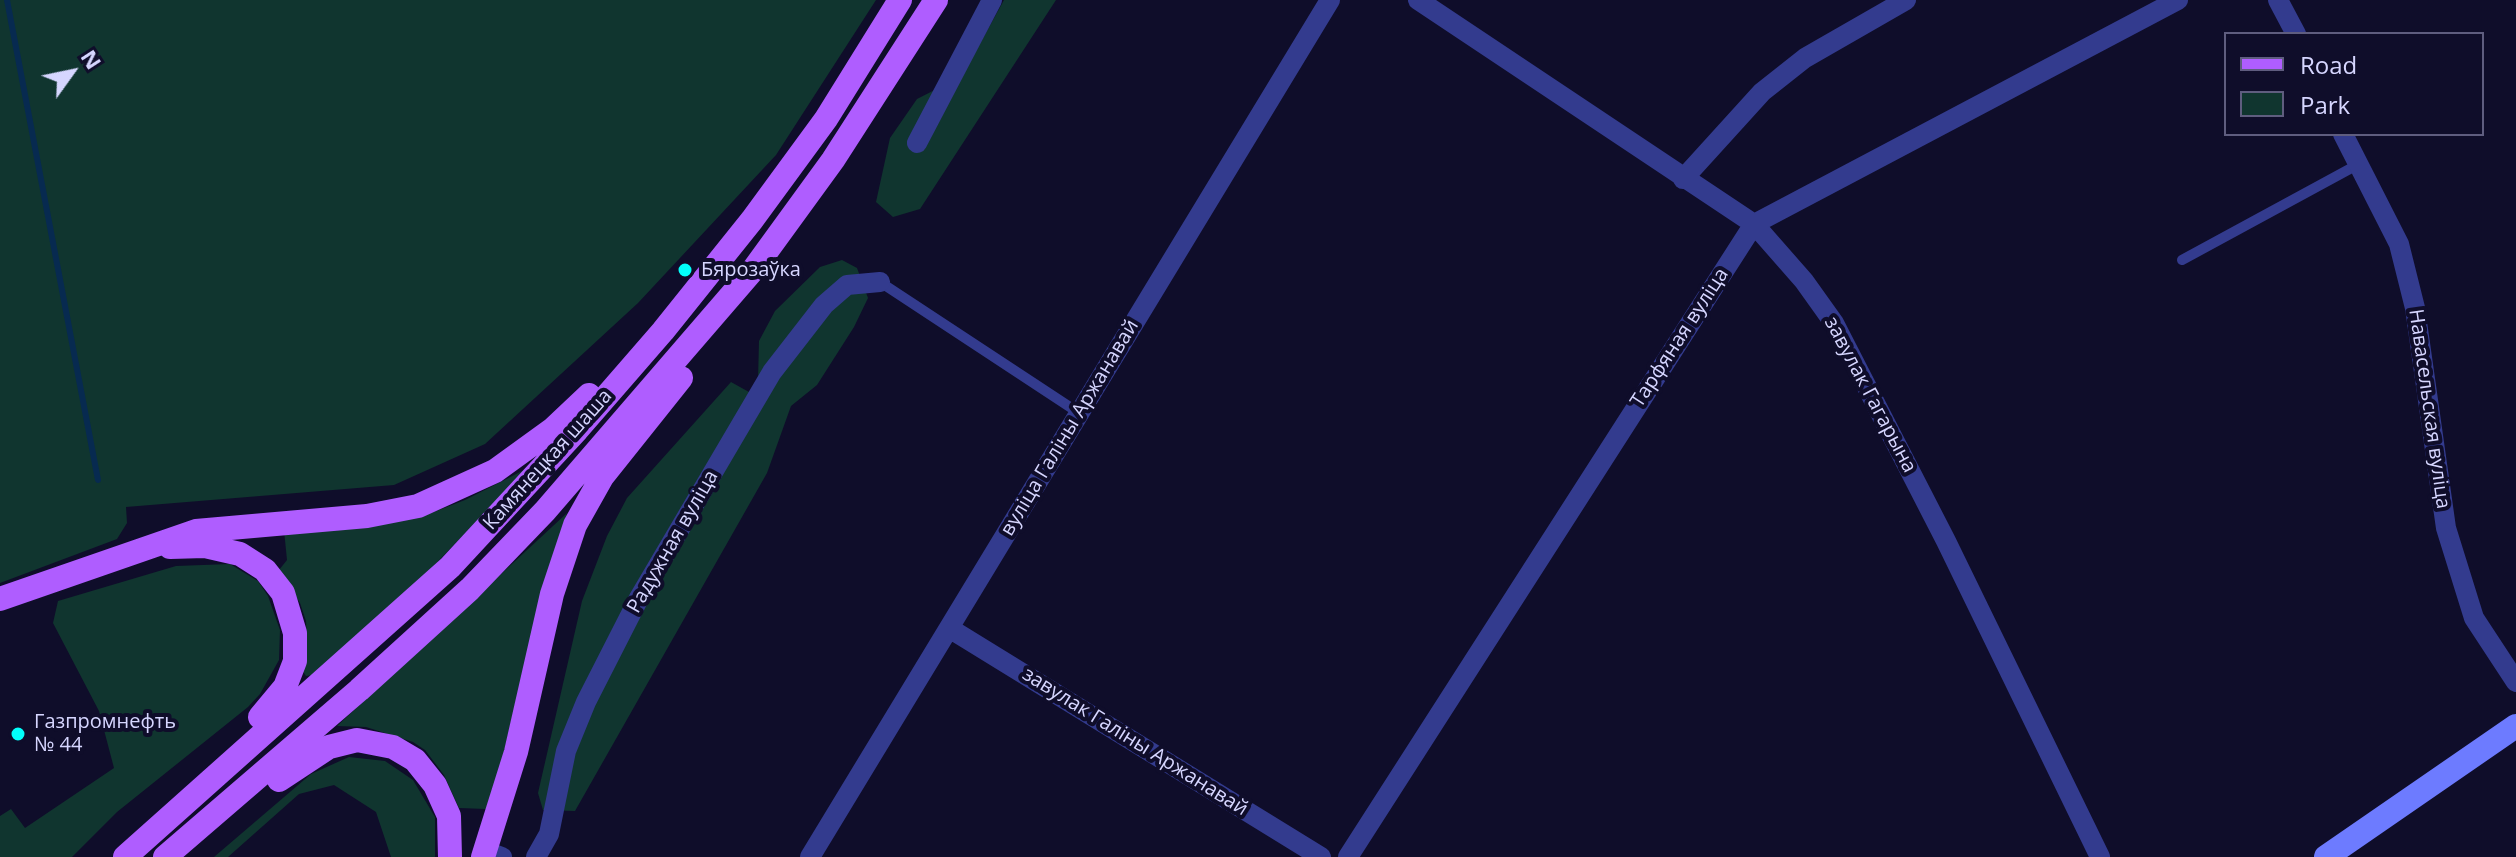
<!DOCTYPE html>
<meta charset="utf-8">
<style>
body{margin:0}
#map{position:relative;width:2516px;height:857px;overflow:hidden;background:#0f0d2a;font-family:"Open Sans",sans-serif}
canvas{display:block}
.legend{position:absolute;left:2224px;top:32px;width:260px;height:104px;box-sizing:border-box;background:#0f0d2a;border:2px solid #5f5d7f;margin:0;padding:10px 14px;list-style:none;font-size:24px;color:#d6d6ff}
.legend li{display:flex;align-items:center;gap:16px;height:40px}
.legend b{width:40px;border:2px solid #5f5d7f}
.north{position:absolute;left:32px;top:32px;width:80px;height:80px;-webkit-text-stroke:6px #0f0d2a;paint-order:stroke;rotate:57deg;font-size:22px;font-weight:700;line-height:32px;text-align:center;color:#d6d6ff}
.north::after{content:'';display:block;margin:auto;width:28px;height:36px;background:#d6d6ff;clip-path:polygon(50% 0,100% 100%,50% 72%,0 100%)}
</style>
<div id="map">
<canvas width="2516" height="857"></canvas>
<ul class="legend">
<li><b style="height:10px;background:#af5dff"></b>Road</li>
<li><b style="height:22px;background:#10352f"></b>Park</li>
</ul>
<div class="north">N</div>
</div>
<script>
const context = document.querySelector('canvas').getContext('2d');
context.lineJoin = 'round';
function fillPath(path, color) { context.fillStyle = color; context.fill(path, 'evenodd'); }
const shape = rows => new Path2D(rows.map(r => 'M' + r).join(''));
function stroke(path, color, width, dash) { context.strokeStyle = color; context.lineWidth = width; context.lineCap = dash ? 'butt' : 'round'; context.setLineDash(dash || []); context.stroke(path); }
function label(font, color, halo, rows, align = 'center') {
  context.font = font + ' "Open Sans",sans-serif'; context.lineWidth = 8; context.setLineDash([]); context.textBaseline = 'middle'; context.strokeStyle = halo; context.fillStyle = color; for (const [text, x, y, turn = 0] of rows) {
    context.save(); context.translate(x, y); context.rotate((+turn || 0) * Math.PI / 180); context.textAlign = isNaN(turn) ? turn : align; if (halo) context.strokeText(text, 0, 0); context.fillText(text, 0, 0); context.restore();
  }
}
fillPath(shape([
 [0,0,876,0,776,155,638,303,485,444,394,485,126,507,127,523,117,539,0,583],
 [1004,0,1056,0,920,209,893,217,876,202,890,138,917,99,962,76],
 [842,260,857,268,868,298,854,327,817,385,791,406,767,473,575,811,543,810,538,793,582,601,607,536,627,498,731,382,749,392,758,381,759,341,775,311,820,267],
 [528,468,420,580,313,675,306,676,302,670,307,643,306,621,300,603,279,570,287,560,284,530,431,513,465,500],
 [567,513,544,582,500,768,486,809,459,808,444,775,425,750,413,742,366,727,337,726],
 [230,564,258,581,268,596,280,630,279,660,260,694,248,707,117,812,72,857,0,857,0,816,11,809,25,828,114,768,99,711,53,623,58,601,176,566],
 [349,757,385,761,413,780,435,817,435,857,391,857,376,812,334,785,299,794,228,857,214,857,311,774]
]), '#10352f');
stroke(shape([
 [7,0,98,480]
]), '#072a50', 6);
stroke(shape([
 [2182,260,2357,165],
 [880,282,1079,413]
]), '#333b8e', 10);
stroke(shape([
 [1418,0,1754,224,1804,281,1834,323,1946,541,2100,857],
 [2278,0,2296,34],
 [2343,134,2399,244,2415,308,2446,528,2474,618,2516,682],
 [917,143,992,0],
 [1683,179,1762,92,1805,58,1906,0],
 [949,628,1321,857],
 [486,851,502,857],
 [536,857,549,834,566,751,586,702,639,598,772,372,824,305,847,285,880,282],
 [810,857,1330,0],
 [1348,857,1754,224,2178,0]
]), '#333b8e', 20);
stroke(shape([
 [2326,857,2516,726]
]), '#6d7bff', 24);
stroke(shape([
 [170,547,205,546,240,554,265,570,283,593,295,633,295,661,285,687,260,717],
 [0,599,196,531,367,516,418,506,495,471,553,429,589,395],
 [279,780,329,747,357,740,393,747,415,760,435,785,449,816,450,857],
 [125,857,450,567,577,430,663,331,752,220,826,119,900,0],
 [165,857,359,690,470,589,545,511,753,270,833,160,936,0],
 [483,857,516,752,552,594,575,525,602,477,681,378]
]), '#af5dff', 24);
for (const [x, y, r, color] of [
 [685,270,8,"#02fffb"],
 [18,734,8,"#02fffb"]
]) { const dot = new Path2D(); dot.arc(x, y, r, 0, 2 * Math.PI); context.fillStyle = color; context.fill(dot); stroke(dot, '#0f0d2a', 3); }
label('20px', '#d6d6ff', '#0f0d2a', [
 ["Бярозаўка",701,270],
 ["Газпромнефть",34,722],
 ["№ 44",34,745]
], 'left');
label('20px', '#d6d6ff', '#0f0d2a', [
 ["Тарфяная вуліца",1680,338,-57],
 ["завулак Гагарына",1870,395,62],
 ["Навасельская вуліца",2429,409,82],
 ["вуліца Галіны Аржанавай",1070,428,-59],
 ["Камянецкая шаша",548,460,-48],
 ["Радужная вуліца",673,542,-60],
 ["завулак Галіны Аржанавай",1135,742,32]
]);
</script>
